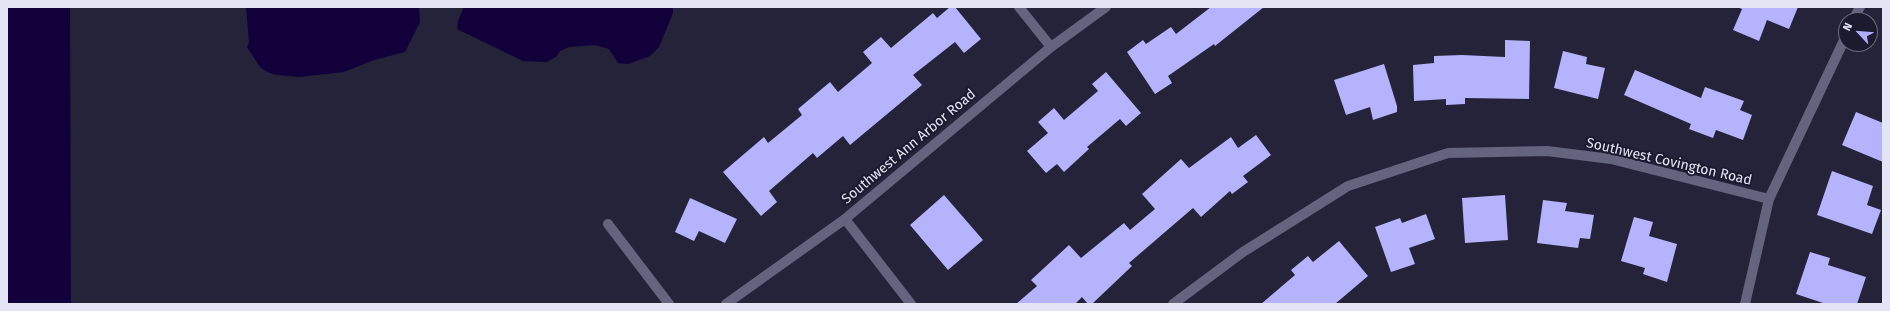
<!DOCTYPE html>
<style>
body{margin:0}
#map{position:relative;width:1890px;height:311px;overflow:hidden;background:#242339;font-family:"Fira Sans",sans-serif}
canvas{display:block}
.frame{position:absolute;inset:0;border:8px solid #e4e5f4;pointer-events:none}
.north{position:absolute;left:1838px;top:12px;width:40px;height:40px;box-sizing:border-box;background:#1b1a2f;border:1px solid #6b6b7e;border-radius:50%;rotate:296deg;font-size:11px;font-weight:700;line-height:16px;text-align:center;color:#e4e5f4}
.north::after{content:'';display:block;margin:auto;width:14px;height:18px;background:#b0aefa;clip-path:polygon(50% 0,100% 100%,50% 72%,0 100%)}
</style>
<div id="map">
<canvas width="1890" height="311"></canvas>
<div class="frame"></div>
<div class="north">N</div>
</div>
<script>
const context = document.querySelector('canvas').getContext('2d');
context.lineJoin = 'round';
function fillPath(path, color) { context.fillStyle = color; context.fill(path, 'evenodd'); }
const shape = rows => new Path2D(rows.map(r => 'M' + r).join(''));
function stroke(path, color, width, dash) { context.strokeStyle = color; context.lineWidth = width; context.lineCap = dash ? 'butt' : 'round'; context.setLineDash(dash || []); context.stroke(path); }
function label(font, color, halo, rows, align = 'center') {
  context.font = font + ' "Fira Sans",sans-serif'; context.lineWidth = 4; context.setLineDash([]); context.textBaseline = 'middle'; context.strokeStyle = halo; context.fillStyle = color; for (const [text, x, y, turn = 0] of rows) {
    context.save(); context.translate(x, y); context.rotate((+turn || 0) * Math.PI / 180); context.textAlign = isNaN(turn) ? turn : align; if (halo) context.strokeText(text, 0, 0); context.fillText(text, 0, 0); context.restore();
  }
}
fillPath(shape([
 [7,7,70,7,71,304,7,304],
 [246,7,419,7,420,22,405,52,374,60,344,72,299,77,277,75,267,72,260,67,247,47,249,42],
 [464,7,673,7,673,13,659,47,650,56,628,64,618,63,609,49,595,45,569,47,560,51,557,56,547,62,523,61,457,29,458,21]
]), '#11003a');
fillPath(shape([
 [950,7,955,7,981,39,964,53,955,42,913,75,922,85,850,145,843,136,817,158,813,153,769,191,777,202,761,216,723,172,764,137,768,143,802,115,798,109,830,82,838,92,872,63,863,52,881,37,891,48,933,13,937,18],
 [1211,7,1264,7,1215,46,1214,44,1168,76,1172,83,1155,94,1127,52,1143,40,1146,44,1171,27,1176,34],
 [1737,7,1798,7,1789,29,1767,20,1759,41,1733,30,1742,9],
 [1505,40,1530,41,1529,99,1465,98,1465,104,1446,105,1446,99,1414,101,1413,65,1434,63,1434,56,1462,55,1505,57],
 [1563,51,1587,57,1586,64,1605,68,1598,99,1554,88],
 [1384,64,1397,106,1397,112,1373,120,1370,107,1346,115,1334,80],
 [1635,70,1701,98,1705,87,1744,101,1740,110,1752,115,1743,140,1716,130,1713,138,1689,129,1691,124,1624,95],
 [1106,72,1141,113,1126,126,1120,119,1087,147,1089,149,1064,172,1057,164,1046,173,1027,151,1048,133,1038,122,1054,108,1064,120,1098,91,1092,84],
 [1856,112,1883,123,1883,162,1842,145],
 [1256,135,1271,155,1243,176,1248,182,1232,194,1230,191,1201,217,1193,208,1129,263,1132,266,1092,304,1088,304,1082,297,1075,304,1016,304,1037,286,1031,280,1069,245,1081,258,1124,223,1130,230,1155,209,1142,194,1181,159,1189,168,1231,137,1238,148],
 [1832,171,1873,186,1867,205,1881,210,1872,234,1817,215],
 [944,195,983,240,948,270,910,225],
 [1505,195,1508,240,1465,243,1462,198],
 [690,198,737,219,725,243,699,231,694,241,675,232],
 [1543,200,1567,203,1565,211,1594,215,1590,239,1580,238,1578,248,1537,243],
 [1426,214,1435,239,1409,248,1415,264,1391,272,1375,227,1400,218,1402,223],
 [1634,217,1653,222,1649,236,1677,244,1667,282,1643,274,1645,268,1621,261],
 [1339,241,1368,276,1335,304,1261,304,1295,275,1291,270,1308,256,1313,262],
 [1810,252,1830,258,1828,265,1866,277,1857,304,1826,304,1796,294]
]), '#b4b3fb');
stroke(shape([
 [1019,7,1051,47],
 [1853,20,1860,7],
 [845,219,911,304],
 [608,224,669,304],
 [726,304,845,219,1051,47,1106,7],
 [1173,304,1243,252,1348,186,1448,153,1547,151,1611,159,1769,199],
 [1745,304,1769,199,1846,36]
]), '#64647e', 10);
label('14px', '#e4e5f4', '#1b1a2f', [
 ["Southwest Ann Arbor Road",909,147,-40],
 ["Southwest Covington Road",1669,162,13]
]);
</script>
